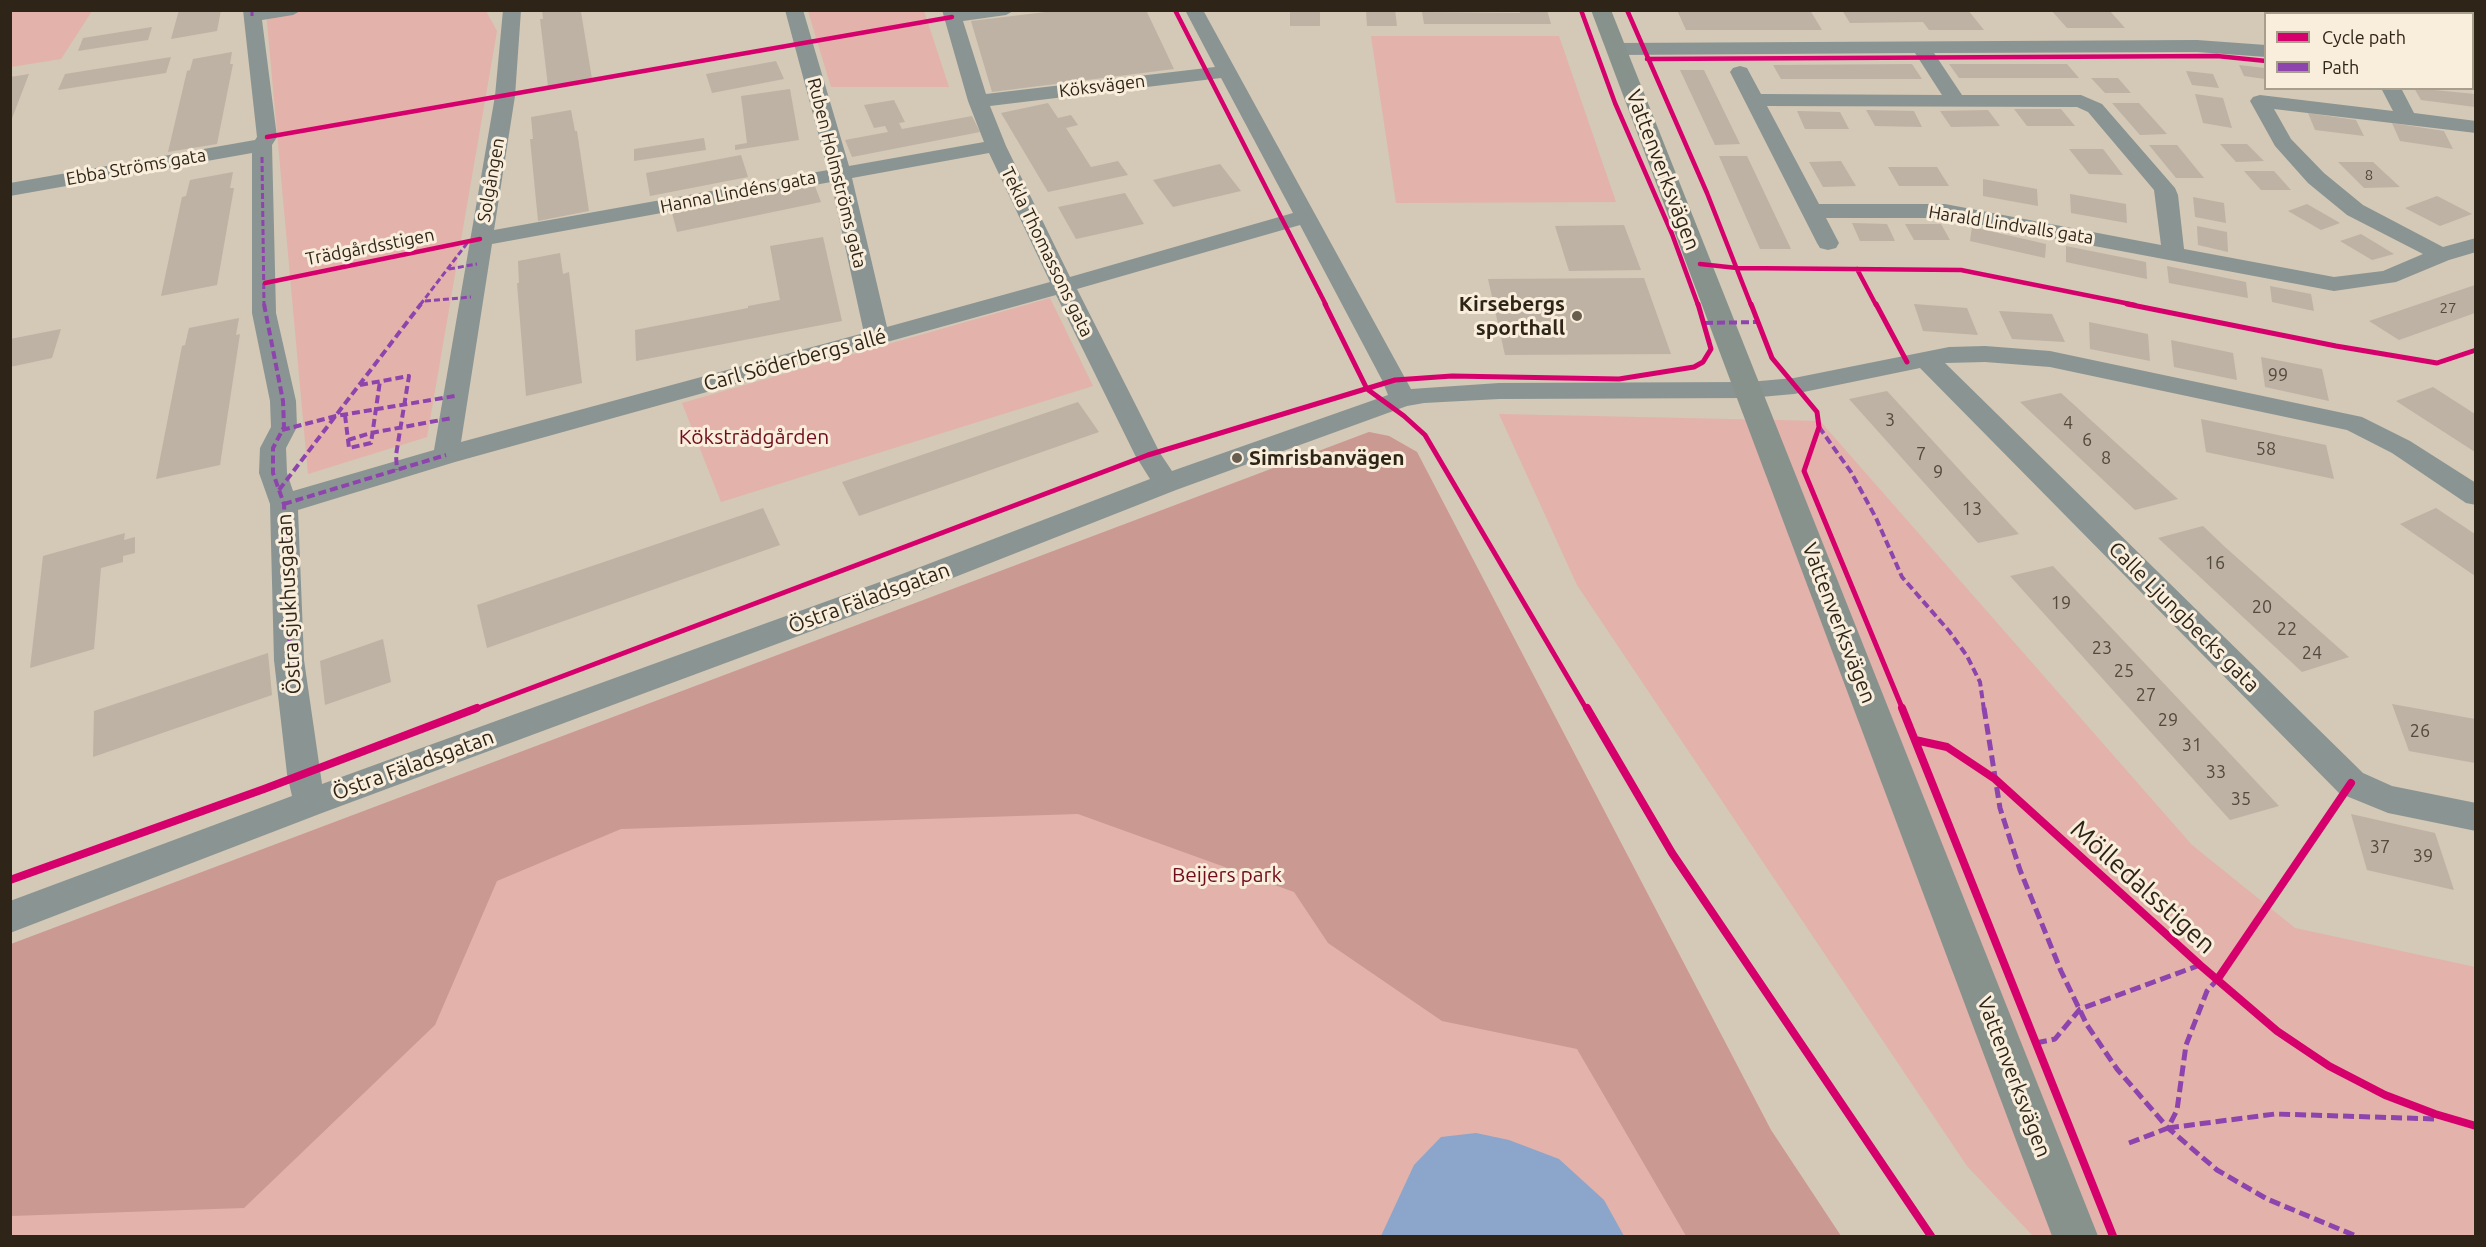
<!DOCTYPE html>
<meta charset="utf-8">
<style>
body{margin:0}
#map{position:relative;width:2486px;height:1247px;overflow:hidden;background:#d4c8b6;font-family:Ubuntu,sans-serif}
canvas{display:block}
.frame{position:absolute;inset:0;border:12px solid #2e2518;pointer-events:none}
.legend{position:absolute;left:2264px;top:12px;width:210px;height:78px;box-sizing:border-box;background:#f9eedc;border:2px solid #a89e8e;margin:0;padding:8px 10px;list-style:none;font-size:18px;color:#2e2518}
.legend li{display:flex;align-items:center;gap:12px;height:30px}
.legend b{width:30px;border:2px solid #a89e8e}
</style>
<div id="map">
<canvas width="2486" height="1247"></canvas>
<div class="frame"></div>
<ul class="legend">
<li><b style="height:8px;background:#d6006c"></b>Cycle path</li>
<li><b style="height:8px;background:#8e44ad"></b>Path</li>
</ul>
</div>
<script>
const context = document.querySelector('canvas').getContext('2d');
context.lineJoin = 'round';
function fillPath(path, color) { context.fillStyle = color; context.fill(path, 'evenodd'); }
const shape = rows => new Path2D(rows.map(r => 'M' + r).join(''));
function stroke(path, color, width, dash) { context.strokeStyle = color; context.lineWidth = width; context.lineCap = dash ? 'butt' : 'round'; context.setLineDash(dash || []); context.stroke(path); }
function label(font, color, halo, rows, align = 'center') {
  context.font = font + ' Ubuntu,sans-serif'; context.lineWidth = 6; context.setLineDash([]); context.textBaseline = 'middle'; context.strokeStyle = halo; context.fillStyle = color; for (const [text, x, y, turn = 0] of rows) {
    context.save(); context.translate(x, y); context.rotate((+turn || 0) * Math.PI / 180); context.textAlign = isNaN(turn) ? turn : align; if (halo) context.strokeText(text, 0, 0); context.fillText(text, 0, 0); context.restore();
  }
}
fillPath(shape([
 [10,11,11,10,92,11,61,59,11,67],
 [266,11,486,11,497,31,427,437,308,474],
 [808,11,924,11,949,87,831,87],
 [1371,36,1559,36,1616,202,1396,203],
 [1050,298,1093,386,721,502,682,403],
 [1499,414,1820,421,2192,845,2295,928,2475,967,2475,1236,2033,1236,1967,1166,1577,585],
 [1369,432,1389,436,1417,452,1771,1130,1841,1236,11,1236,11,944]
]), '#e3b2aa');
fillPath(shape([
 [1369,432,1389,436,1417,452,1771,1130,1841,1236,1686,1236,1577,1049,1442,1021,1328,943,1294,892,1078,814,621,829,497,881,435,1025,244,1208,11,1216,11,944]
]), '#ca9992');
fillPath(shape([
 [1476,1133,1509,1140,1559,1159,1604,1200,1624,1236,1381,1236,1414,1165,1441,1137]
]), '#8ca5ca');
fillPath(shape([
 [179,10,221,10,217,31,171,39],
 [542,10,581,12,592,79,548,86,540,19,543,19],
 [1062,10,1146,10,1174,69,992,92,971,21],
 [1290,10,1320,10,1320,26,1290,26],
 [1366,10,1395,10,1397,26,1367,26],
 [1519,10,1547,10,1551,24,1424,24,1422,12,1520,13],
 [1677,10,1810,10,1822,30,1686,30],
 [1842,10,1968,10,1984,30,1929,30,1923,22,1850,23],
 [2051,10,2109,10,2125,28,2067,28],
 [152,27,148,40,78,51,83,38],
 [232,52,230,64,233,64,217,144,168,152,187,71,190,70,193,59],
 [171,57,166,73,58,90,65,74],
 [776,61,784,79,712,93,706,74],
 [1912,64,1922,79,1781,79,1773,65],
 [1949,64,2067,64,2079,78,1959,78],
 [2239,65,2265,68,2265,79,2244,76],
 [1680,70,1704,70,1740,144,1715,145],
 [2186,71,2213,74,2219,88,2192,85],
 [29,74,11,121,10,121,10,77],
 [2091,78,2118,78,2131,93,2105,93],
 [2414,88,2475,94,2475,107,2421,100],
 [790,89,799,140,735,150,735,145,747,143,741,96],
 [2195,94,2223,98,2232,128,2203,123],
 [894,100,905,122,899,123,902,129,972,116,980,132,852,157,845,140,888,132,885,126,874,128,864,105],
 [1048,103,1058,118,1071,115,1078,125,1066,128,1091,167,1118,161,1128,175,1048,192,1001,113],
 [2112,103,2139,103,2167,134,2140,135],
 [2014,109,2061,109,2075,126,2027,126],
 [571,110,575,131,577,131,589,211,538,221,530,139,533,139,531,117],
 [1866,110,1914,111,1922,127,1875,126],
 [1988,110,2000,126,1951,127,1940,111],
 [1797,111,1840,112,1849,129,1805,129],
 [2308,113,2356,120,2364,136,2315,130],
 [2392,123,2444,131,2453,149,2400,141],
 [704,138,706,150,634,161,634,149],
 [2220,144,2247,144,2264,161,2236,162],
 [2149,145,2177,145,2204,178,2176,178],
 [2069,149,2103,149,2123,175,2089,174],
 [741,155,748,177,650,196,646,173],
 [1719,156,1747,156,1791,249,1760,249],
 [1841,161,1856,186,1823,187,1809,162],
 [2338,162,2373,162,2400,187,2364,188],
 [1220,164,1241,191,1173,207,1153,180],
 [1888,167,1937,167,1949,186,1899,186],
 [2244,171,2274,171,2291,190,2261,190],
 [233,172,230,188,234,188,217,285,161,296,182,197,186,196,190,180],
 [1983,179,2037,189,2038,206,1983,196],
 [813,181,821,202,677,232,671,209],
 [1125,193,1144,224,1076,239,1058,207],
 [2070,194,2126,204,2127,223,2071,213],
 [2437,196,2472,214,2440,226,2405,208],
 [2193,197,2224,203,2226,223,2195,217],
 [2307,204,2340,223,2321,230,2288,211],
 [1852,223,1887,224,1895,241,1860,241],
 [1905,224,1941,224,1950,240,1914,240],
 [1624,225,1641,270,1569,271,1555,226],
 [2197,226,2227,232,2228,252,2198,245],
 [1972,227,2046,244,2045,258,1970,241],
 [2361,234,2394,254,2372,260,2340,241],
 [823,237,842,321,636,361,635,330,748,308,748,306,780,300,770,246],
 [2066,246,2146,262,2147,279,2066,262],
 [560,253,563,274,569,272,582,383,526,396,517,283,519,283,518,261],
 [2167,266,2246,282,2248,298,2169,283],
 [1644,278,1671,354,1505,355,1488,279],
 [2475,285,2475,313,2399,340,2369,321],
 [2270,286,2311,294,2314,311,2272,302],
 [1914,304,1967,308,1978,335,1923,331],
 [1999,311,2052,314,2065,342,2012,339],
 [239,318,236,335,240,334,220,465,156,479,182,346,185,345,189,328],
 [2089,322,2148,334,2150,361,2090,349],
 [61,329,52,358,10,367,10,339],
 [2171,340,2233,353,2237,380,2174,367],
 [2261,357,2322,369,2329,401,2265,387],
 [2433,387,2475,414,2475,452,2396,401],
 [1887,391,1966,477,2019,534,1978,543,1849,399],
 [2061,393,2157,480,2178,499,2135,510,2020,402],
 [1078,402,1099,432,859,516,842,482],
 [2201,419,2326,445,2334,479,2206,452],
 [763,508,780,545,487,648,477,605],
 [2436,508,2475,534,2475,576,2400,524],
 [2203,526,2225,547,2349,657,2302,672,2158,538],
 [125,533,124,540,135,537,135,553,123,556,123,562,101,568,94,649,30,668,43,556],
 [2053,566,2204,726,2279,806,2230,820,2010,576],
 [383,639,391,682,325,705,320,661],
 [268,653,272,695,93,757,94,711],
 [2392,704,2475,719,2475,763,2409,751],
 [2351,814,2435,833,2454,890,2367,870]
]), '#beb2a5');
fillPath(shape([
 [243,10,302,10,293,15,262,20,277,137,272,145,276,313,296,401,297,427,286,448,287,473,293,491,434,450,495,96,503,10,521,10,515,96,494,230,828,170,785,10,803,10,849,166,984,142,968,101,942,10,1015,10,1006,15,963,21,986,94,1215,67,1185,10,1203,10,1411,389,1499,383,1749,382,1794,378,1949,347,1985,346,2050,351,2362,417,2410,441,2476,483,2476,505,2466,503,2392,453,2347,430,2050,367,1985,362,1945,363,2363,773,2392,786,2476,803,2476,831,2388,813,2339,793,1920,368,1794,394,1749,398,1499,399,1424,403,1407,406,1176,490,922,590,322,813,10,933,10,901,292,796,287,774,274,660,270,504,259,473,260,448,271,427,270,401,252,313,252,153,10,196,10,183,255,140,257,137,243,10],
 [1221,78,1293,213,1070,277,1006,146,990,106,1221,78],
 [989,153,1050,282,887,327,852,178,989,153],
 [831,182,864,333,461,442,492,244,831,182],
 [1300,225,1382,380,1388,395,1172,471,1160,453,1077,289,1300,225],
 [1056,295,1135,455,1150,479,902,574,322,784,304,660,298,510,455,462,1056,295],
 [2197,40,2266,45,2266,57,2197,52,1934,53,1962,95,2081,95,2102,104,2175,188,2178,195,2184,249,2334,277,2383,271,2423,254,2347,215,2308,183,2275,146,2250,101,2253,97,2260,95,2393,111,2381,88,2401,88,2414,113,2476,121,2476,133,2274,109,2291,139,2324,173,2363,205,2443,247,2476,238,2476,252,2449,260,2396,282,2334,291,1945,218,1826,218,1839,243,1836,248,1828,250,1820,248,1817,243,1730,72,1733,68,1740,66,1747,68,1761,94,1942,95,1915,53,1616,55,1609,53,1607,49,1609,45,1616,43,2197,40],
 [1767,106,2077,107,2088,112,2154,190,2161,245,1945,204,1819,204,1767,106],
 [2472,71,2476,71,2476,83,2472,83,2472,71]
]), '#8a9492');
fillPath(shape([
 [1591,10,1611,10,2098,1236,2052,1236,1591,10]
]), '#88928d');
stroke(shape([
 [252,10,252,16],
 [262,157,264,305],
 [449,269,477,264],
 [425,301,471,297],
 [420,305,468,242]
]), '#8e44ad', 3, [6, 3]);
stroke(shape([
 [264,304,283,401,284,427,273,448,273,473,284,504,291,677],
 [1705,323,1757,322],
 [360,385,409,376,396,455,397,470],
 [345,415,349,448,371,443,380,381],
 [1819,427,1851,472,1876,518,1902,577,1949,631,1967,656,1980,682,1984,710],
 [282,430,336,416,455,396],
 [348,440,371,433,452,418],
 [279,490,421,304],
 [284,504,446,455]
]), '#8e44ad', 4, [8, 4]);
stroke(shape([
 [1984,708,2000,808,2020,870,2061,971,2087,1025,2117,1069,2168,1128,2217,1170,2267,1199,2356,1236],
 [2036,1043,2055,1039,2080,1009,2200,965],
 [2168,1128,2275,1114,2437,1119],
 [2129,1143,2168,1128,2177,1110,2186,1045,2207,991,2217,980]
]), '#8e44ad', 5, [11, 5]);
stroke(shape([
 [1175,10,1326,305],
 [1581,10,1615,103,1672,234,1698,305],
 [1627,10,1707,193,1751,305],
 [1647,59,2217,56,2266,61],
 [267,137,952,17],
 [1700,264,1737,268,1961,270,2135,305],
 [1857,269,1876,305],
 [265,283,480,239]
]), '#d6006c', 4.5);
stroke(shape([
 [1325,304,1367,389,1404,416,1425,435,1587,710],
 [1751,304,1772,358,1817,412,1819,427,1804,471,1903,710],
 [1876,304,1907,362],
 [2127,304,2336,346,2437,363,2476,350],
 [473,710,1148,455,1395,380,1452,376,1619,379,1694,367,1703,362,1711,349,1698,304]
]), '#d6006c', 5);
stroke(shape([
 [1587,708,1672,853,1931,1236],
 [1902,708,2113,1236],
 [1915,740,1947,747,1995,779,2200,965,2277,1031,2329,1066,2385,1095,2435,1114,2476,1126],
 [10,880,264,789,477,708],
 [2217,980,2351,783]
]), '#d6006c', 8);
for (const [x, y, r, color] of [
 [1577,316,6,"#685e4f"],
 [1237,458,6,"#685e4f"]
]) { const dot = new Path2D(); dot.arc(x, y, r, 0, 2 * Math.PI); context.fillStyle = color; context.fill(dot); stroke(dot, '#f9eedc', 2); }
label('15px', '#53493c', null, [
 ["8",2369,175],
 ["27",2448,308]
]);
label('18px', '#2e2518', '#f9eedc', [
 ["Köksvägen",1102,86,-7],
 ["Ebba Ströms gata",136,167,-10],
 ["Ruben Holmströms gata",837,173,76],
 ["Solgången",491,180,-80],
 ["Hanna Lindéns gata",738,192,-11],
 ["Harald Lindvalls gata",2011,225,9],
 ["Trädgårdsstigen",370,247,-11],
 ["Tekla Thomassons gata",1047,252,64]
]);
label('18px', '#53493c', null, [
 ["99",2278,375],
 ["3",1890,420],
 ["4",2068,423],
 ["6",2087,440],
 ["58",2266,449],
 ["7",1921,454],
 ["8",2106,458],
 ["9",1938,472],
 ["13",1972,509],
 ["16",2215,563],
 ["19",2061,603],
 ["20",2262,607],
 ["22",2287,629],
 ["23",2102,648],
 ["24",2312,653],
 ["25",2124,671],
 ["27",2146,695],
 ["29",2168,720],
 ["26",2420,731],
 ["31",2192,745],
 ["33",2216,772],
 ["35",2241,799],
 ["37",2380,847],
 ["39",2423,856]
]);
label('21px', '#2e2518', '#f9eedc', [
 ["Vattenverksvägen",1663,170,69],
 ["Carl Söderbergs allé",795,360,-15],
 ["Östra Fäladsgatan",869,598,-20],
 ["Östra sjukhusgatan",289,604,-93],
 ["Calle Ljungbecks gata",2184,617,45],
 ["Vattenverksvägen",1839,623,69],
 ["Östra Fäladsgatan",413,765,-20],
 ["Vattenverksvägen",2014,1077,69]
]);
label('bold 21px', '#2e2518', '#f9eedc', [
 ["Kirsebergs",1565,304],
 ["sporthall",1565,328],
 ["Simrisbanvägen",1249,458,"left"]
], 'right');
label('21px', '#700c1f', '#f9eedc', [
 ["Köksträdgården",754,437],
 ["Beijers park",1227,875]
]);
label('26px', '#2e2518', '#f9eedc', [
 ["Mölledalsstigen",2143,887,42]
]);
</script>
